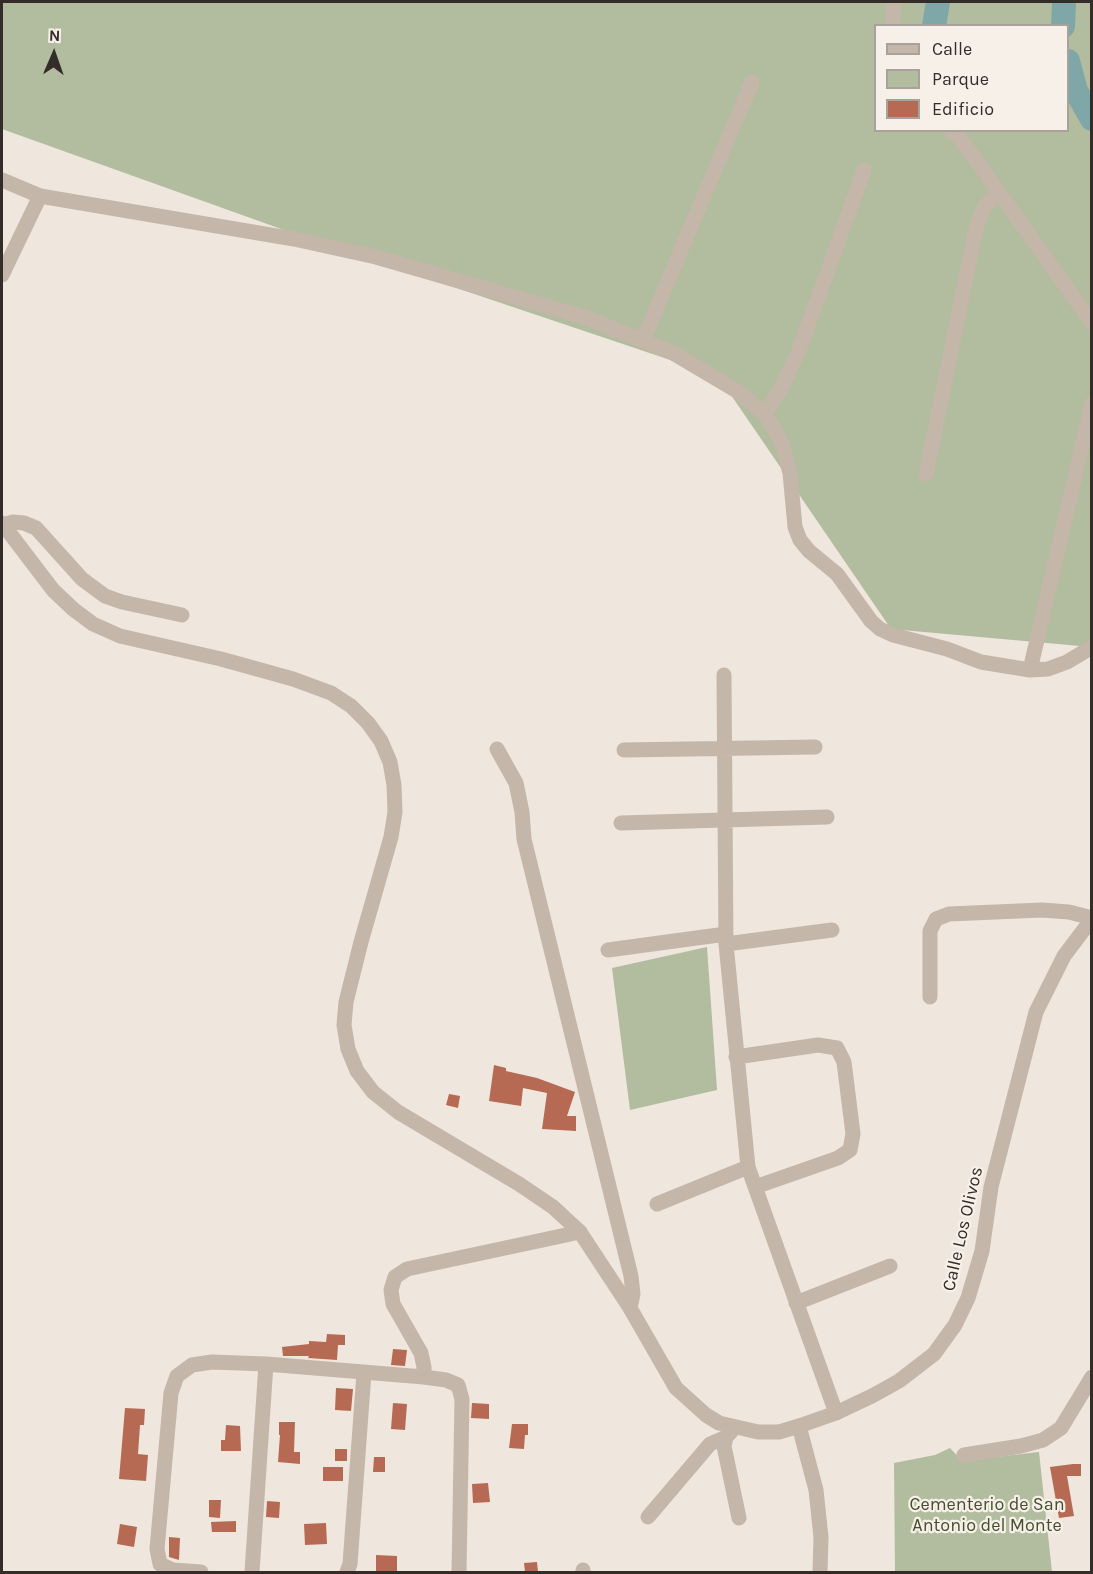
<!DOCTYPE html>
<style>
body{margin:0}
#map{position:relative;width:1093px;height:1574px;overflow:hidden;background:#efe6dd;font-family:Karla,sans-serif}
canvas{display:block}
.frame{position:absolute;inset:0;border:3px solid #342c29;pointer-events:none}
.legend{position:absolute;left:874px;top:24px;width:195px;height:108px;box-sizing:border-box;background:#f7f0e8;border:2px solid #a9a29c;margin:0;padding:8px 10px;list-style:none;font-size:18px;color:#342c29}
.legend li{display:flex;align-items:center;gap:12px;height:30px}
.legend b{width:30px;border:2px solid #a9a29c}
.north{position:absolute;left:24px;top:24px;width:60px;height:60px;-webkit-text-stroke:4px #f7f0e8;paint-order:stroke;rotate:2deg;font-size:16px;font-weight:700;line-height:24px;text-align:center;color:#342c29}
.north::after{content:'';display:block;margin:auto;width:21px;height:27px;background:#342c29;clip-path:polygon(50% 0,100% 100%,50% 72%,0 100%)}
</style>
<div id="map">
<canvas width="1093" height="1574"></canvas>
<div class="frame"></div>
<ul class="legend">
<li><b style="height:8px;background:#c5b6aa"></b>Calle</li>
<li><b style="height:16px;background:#b2bc9e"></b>Parque</li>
<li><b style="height:16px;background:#b76a53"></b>Edificio</li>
</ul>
<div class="north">N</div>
</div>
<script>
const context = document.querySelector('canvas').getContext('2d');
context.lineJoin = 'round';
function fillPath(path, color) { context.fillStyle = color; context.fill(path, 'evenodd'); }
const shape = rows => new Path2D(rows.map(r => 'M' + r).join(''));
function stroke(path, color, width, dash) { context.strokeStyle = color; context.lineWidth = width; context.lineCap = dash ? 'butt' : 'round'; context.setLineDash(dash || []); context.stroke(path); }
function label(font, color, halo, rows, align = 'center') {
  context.font = font + ' Karla,sans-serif'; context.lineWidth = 4.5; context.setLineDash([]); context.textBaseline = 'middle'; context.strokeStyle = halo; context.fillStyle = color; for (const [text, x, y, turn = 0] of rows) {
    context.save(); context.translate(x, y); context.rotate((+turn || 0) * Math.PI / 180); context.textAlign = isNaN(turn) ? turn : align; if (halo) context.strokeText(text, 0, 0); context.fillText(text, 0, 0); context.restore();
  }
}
fillPath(shape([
 [2,2,1091,2,1091,647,891,629,718,376,284,230,2,129],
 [876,26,1068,26,1068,130,876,130],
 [707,947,717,1090,630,1110,612,968],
 [950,1448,962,1461,1039,1452,1052,1572,895,1572,894,1463,935,1455]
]), '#b2bc9e');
stroke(shape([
 [934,26,938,2],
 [1063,26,1064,2],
 [1068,61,1076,91,1092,119]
]), '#7fa7a8', 24);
fillPath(shape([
 [494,1065,506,1068,506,1071,537,1078,575,1092,567,1116,576,1116,576,1131,542,1129,547,1093,523,1088,521,1106,489,1101],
 [449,1094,460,1096,458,1108,446,1105],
 [327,1334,345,1335,345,1345,338,1345,337,1360,308,1358,309,1356,283,1356,282,1347,309,1344,309,1341,326,1342],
 [393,1349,407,1350,405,1366,391,1365],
 [336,1388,353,1389,351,1411,335,1410],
 [393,1403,407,1404,405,1430,391,1429],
 [472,1403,489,1404,489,1419,471,1418],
 [125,1408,145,1409,144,1425,140,1425,138,1454,148,1455,146,1481,119,1479],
 [279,1422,295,1422,294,1452,300,1452,300,1464,278,1462,280,1435,279,1435],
 [512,1424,528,1424,528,1435,525,1435,524,1449,509,1448],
 [226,1425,240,1426,241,1451,221,1451,221,1440,225,1440],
 [335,1449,347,1449,347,1461,335,1461],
 [374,1457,385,1457,385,1472,373,1472],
 [1073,1464,1081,1464,1081,1476,1067,1476,1074,1516,1059,1518,1050,1467],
 [323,1467,343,1467,343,1481,323,1481],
 [488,1483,490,1502,473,1503,472,1484],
 [209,1500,221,1500,220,1518,209,1517],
 [267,1501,280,1502,279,1518,266,1517],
 [236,1521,236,1532,212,1532,211,1522],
 [326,1523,327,1544,305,1545,304,1524],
 [120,1524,137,1527,134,1547,117,1544],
 [169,1537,180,1538,179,1560,169,1557],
 [376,1555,397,1556,397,1572,376,1572],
 [537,1562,538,1572,525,1572,524,1563]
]), '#b76a53');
stroke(shape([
 [892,26,894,2],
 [951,130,958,136,976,160,1092,323],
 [2,180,40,196,294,239,376,257,587,318,673,353,737,391,765,414,781,441,790,473,795,527,800,540,809,551,837,574,871,621,880,629,893,635,947,649,981,662,1030,670,1048,669,1067,662,1092,647],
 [2,275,40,196],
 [643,340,752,82],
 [765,414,780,390,798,353,864,170],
 [926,474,976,228,984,207,998,193],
 [3,525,13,522,24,523,36,528,82,579,105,596,122,602,182,615],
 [1030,670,1092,403],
 [724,675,726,944,748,1167,836,1413],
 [497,749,516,783,522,812,524,839,631,1276,633,1294,630,1308],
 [624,750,815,747],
 [621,823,827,817],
 [726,944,832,930],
 [608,950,726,934],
 [930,997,930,931,936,919,949,914,1042,910,1069,912,1092,918],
 [736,1057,818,1045,837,1048,844,1062,853,1134,850,1150,838,1158,755,1187],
 [657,1204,748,1167],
 [796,1303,890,1266],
 [424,1377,424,1367,421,1353,393,1304,391,1290,395,1277,407,1269,580,1232],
 [799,1426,816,1490,821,1537,820,1572],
 [731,1432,726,1437,724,1446,739,1518],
 [964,1455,1021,1446,1043,1440,1061,1428,1092,1377],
 [648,1517,710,1444,726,1437],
 [583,1570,583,1572],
 [201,1572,173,1570,160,1564,157,1549,171,1393,177,1376,192,1365,212,1362,266,1364,424,1377,446,1380,458,1385,462,1399,459,1572],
 [252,1572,266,1364],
 [347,1572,350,1564,364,1373]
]), '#c5b6aa', 15);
stroke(shape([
 [2,523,53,590,73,609,93,624,120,636,221,659,293,679,331,693,351,706,368,723,381,741,390,762,394,785,395,812,391,837,361,942,346,1002,344,1025,348,1049,357,1071,373,1092,398,1112,519,1184,553,1207,580,1232,630,1308,676,1388,706,1415,719,1423,758,1432,779,1432,799,1426,836,1413,872,1396,899,1381,934,1354,955,1325,968,1298,982,1251,991,1187,1036,1012,1064,956,1092,919]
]), '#c5b6aa', 15);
label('18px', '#342c29', '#f7f0e8', [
 ["Calle Los Olivos",963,1229,-77]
]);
label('18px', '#444f2f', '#f7f0e8', [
 ["Cementerio de San",987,1505],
 ["Antonio del Monte",987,1526]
]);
</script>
